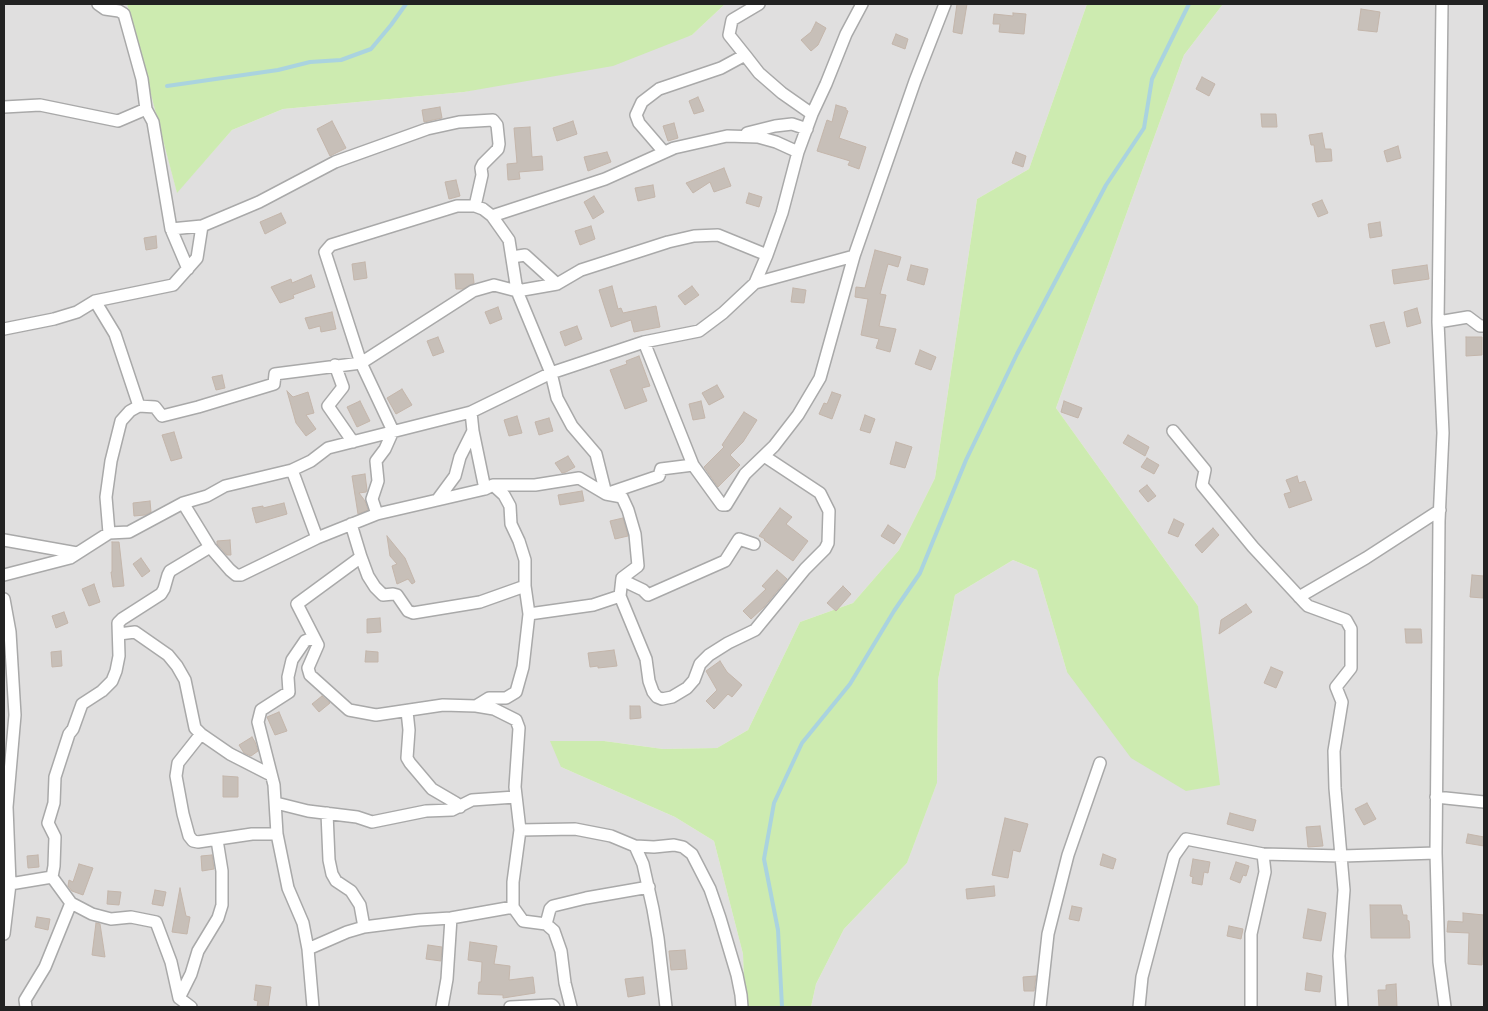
<!DOCTYPE html>
<style>
body{margin:0}
#map{position:relative;width:1488px;height:1011px;overflow:hidden;background:#f2efe9;font-family:"Open Sans",sans-serif}
canvas{display:block}
.frame{position:absolute;inset:0;border:5px solid #222;pointer-events:none}
</style>
<div id="map">
<canvas width="1488" height="1011"></canvas>
<div class="frame"></div>
</div>
<script>
const context = document.querySelector('canvas').getContext('2d');
context.lineJoin = 'round';
function fillPath(path, color) { context.fillStyle = color; context.fill(path, 'evenodd'); }
const shape = rows => new Path2D(rows.map(r => 'M' + r).join(''));
function stroke(path, color, width, dash) { context.strokeStyle = color; context.lineWidth = width; context.lineCap = dash ? 'butt' : 'round'; context.setLineDash(dash || []); context.stroke(path); }
fillPath(shape([
 [4,4,127,4,177,192,232,130,283,109,464,92,692,35,725,4,1087,4,1029,169,977,199,935,478,899,550,853,603,800,622,748,730,717,748,663,749,604,741,561,767,675,817,714,841,743,954,745,1007,4,1007],
 [1223,4,1484,4,1484,1007,811,1007,816,984,844,929,907,863,937,783,938,680,955,595,1013,560,1037,570,1067,672,1198,606,1056,408,1184,55]
]), '#e0dfdf');
fillPath(shape([
 [127,4,725,4,692,35,613,66,464,92,283,109,232,130,177,193],
 [1087,4,1223,4,1184,55,1056,408,1198,606,1220,785,1186,791,1131,758,1067,672,1037,570,1013,560,955,595,938,680,937,783,907,863,844,929,816,984,811,1007,745,1007,743,954,714,841,675,817,561,767,550,741,604,741,663,749,717,748,748,730,800,622,853,603,899,550,935,478,977,199,1029,169]
]), '#cdebb0');
stroke(shape([
 [167,86,278,70,310,62,341,60,371,49,391,25,406,4],
 [782,1007,778,930,764,859,774,803,802,743,850,684,894,611,920,573,966,460,1017,354,1106,185,1144,128,1152,79,1189,4]
]), '#aad3df', 4);
const building = shape([
 [957,4,967,4,962,34,953,32,957,4],
 [1361,9,1380,12,1377,32,1358,30,1361,9],
 [1013,13,1026,14,1024,34,999,32,1000,24,993,24,994,14,1013,16,1013,13],
 [816,22,826,28,818,45,811,51,801,40,811,32,816,22],
 [896,34,908,39,905,49,892,44,896,34],
 [1202,77,1215,84,1209,96,1196,89,1202,77],
 [698,97,704,111,694,114,689,101,698,97],
 [836,105,846,108,846,110,848,111,839,138,866,147,859,169,848,165,850,161,817,151,827,120,832,122,836,105],
 [440,107,442,118,424,122,422,110,440,107],
 [1261,114,1276,114,1277,127,1262,127,1261,114],
 [332,121,346,148,330,156,317,129,332,121],
 [573,121,577,134,557,141,553,128,573,121],
 [674,123,678,138,668,141,663,126,674,123],
 [530,127,532,157,542,156,543,170,519,172,520,179,508,180,507,164,517,163,514,128,530,127],
 [1322,133,1325,149,1331,149,1332,161,1316,162,1314,145,1311,145,1309,135,1322,133],
 [1398,146,1401,158,1387,162,1384,151,1398,146],
 [607,152,611,162,588,171,584,157,607,152],
 [1016,152,1026,156,1023,167,1012,163,1016,152],
 [724,168,731,186,714,192,710,182,693,193,686,183,724,168],
 [456,180,460,196,449,199,445,182,456,180],
 [653,185,655,197,638,201,635,188,653,185],
 [749,193,762,197,759,207,746,203,749,193],
 [594,196,604,212,593,219,584,202,594,196],
 [1322,200,1328,213,1318,217,1312,204,1322,200],
 [281,213,286,223,265,234,260,222,281,213],
 [1380,222,1382,236,1370,238,1368,224,1380,222],
 [591,226,595,239,580,245,575,231,591,226],
 [156,236,157,248,146,250,144,238,156,236],
 [875,250,901,257,898,267,888,264,880,294,886,295,879,326,896,329,890,352,876,348,879,339,861,335,868,299,855,297,856,287,865,288,875,250],
 [365,262,367,278,354,280,352,264,365,262],
 [911,265,928,269,924,285,907,280,911,265],
 [1427,265,1429,279,1394,284,1392,270,1427,265],
 [455,274,473,274,474,283,463,289,456,289,455,274],
 [311,275,315,287,293,295,294,298,280,303,271,287,291,279,292,283,311,275],
 [612,286,618,309,621,308,623,313,656,306,660,327,634,332,631,320,611,327,599,290,612,286],
 [692,286,699,295,685,305,678,296,692,286],
 [793,288,806,290,804,303,791,302,793,288],
 [498,307,502,319,490,324,485,312,498,307],
 [1417,308,1421,323,1407,327,1404,312,1417,308],
 [332,312,336,329,321,332,320,326,309,329,305,318,332,312],
 [1384,322,1390,343,1376,347,1370,325,1384,322],
 [577,326,582,339,565,346,560,332,577,326],
 [438,337,444,352,433,356,427,341,438,337],
 [1466,337,1482,337,1482,355,1466,356,1466,337],
 [920,350,936,357,931,370,915,364,920,350],
 [639,356,650,386,642,388,647,401,625,409,610,370,627,364,626,361,639,356],
 [222,375,225,388,216,390,212,377,222,375],
 [717,385,724,397,709,405,702,393,717,385],
 [402,389,412,405,396,414,387,398,402,389],
 [287,391,293,397,308,392,314,413,306,415,316,429,306,436,296,423,287,391],
 [832,392,841,395,832,419,819,414,824,403,827,404,832,392],
 [360,401,370,421,357,427,347,407,360,401],
 [701,401,705,418,693,420,689,404,701,401],
 [1064,401,1082,408,1078,418,1061,412,1064,401],
 [744,412,757,420,743,442,730,455,740,465,718,487,704,467,724,447,722,445,744,412],
 [865,415,875,419,870,433,860,430,865,415],
 [517,416,522,433,509,436,504,420,517,416],
 [549,418,553,431,539,435,535,422,549,418],
 [174,432,182,458,171,461,162,435,174,432],
 [1128,435,1149,447,1145,456,1123,443,1128,435],
 [896,442,912,447,905,468,890,464,896,442],
 [568,456,575,467,566,472,562,473,555,463,568,456],
 [1147,458,1159,465,1154,474,1141,467,1147,458],
 [365,474,367,490,366,492,359,493,365,501,368,510,358,514,352,476,365,474],
 [1297,476,1299,483,1305,481,1312,500,1289,508,1284,494,1291,492,1286,480,1297,476],
 [1147,485,1156,496,1148,502,1139,491,1147,485],
 [582,491,584,501,560,505,558,495,582,491],
 [150,501,151,512,145,515,134,516,133,503,150,501],
 [284,503,287,514,256,523,252,508,263,506,263,508,284,503],
 [780,508,792,517,786,524,808,541,793,561,764,540,765,539,759,536,780,508],
 [623,518,628,536,615,539,610,521,623,518],
 [1174,519,1184,524,1178,537,1168,533,1174,519],
 [888,525,901,534,894,544,881,536,888,525],
 [1213,528,1219,535,1202,553,1195,545,1213,528],
 [387,536,405,558,415,582,412,584,408,579,397,584,392,566,397,564,390,556,387,536],
 [230,540,231,555,227,555,217,544,217,541,230,540],
 [112,542,119,542,124,586,113,587,111,572,112,572,112,542],
 [141,558,150,571,142,577,133,564,141,558],
 [777,570,787,579,764,607,751,619,743,611,766,589,762,586,777,570],
 [1472,575,1484,576,1483,598,1470,597,1472,575],
 [94,584,100,602,89,606,82,589,94,584],
 [843,586,851,594,836,611,827,603,843,586],
 [1246,604,1252,612,1219,634,1221,620,1246,604],
 [64,612,68,623,56,628,52,616,64,612],
 [380,618,381,632,367,633,367,619,380,618],
 [1405,629,1421,629,1422,643,1406,643,1405,629],
 [614,650,617,666,598,668,598,666,590,667,588,653,614,650],
 [61,651,62,666,52,667,51,652,61,651],
 [366,651,378,652,378,662,365,662,366,651],
 [720,661,727,672,742,685,732,697,728,694,714,709,706,701,717,690,706,671,720,661],
 [1271,667,1283,672,1276,688,1264,683,1271,667],
 [322,696,330,703,319,712,312,704,322,696],
 [630,706,640,706,641,718,630,719,630,706],
 [279,712,287,731,275,735,267,717,279,712],
 [252,737,255,742,258,751,251,756,244,753,239,745,252,737],
 [223,776,238,777,238,797,223,797,223,776],
 [1367,803,1376,819,1364,825,1355,809,1367,803],
 [1230,813,1256,820,1253,831,1227,824,1230,813],
 [1005,818,1028,824,1020,852,1013,850,1008,878,992,875,1005,818],
 [1320,826,1323,846,1308,847,1306,827,1320,826],
 [1468,834,1484,837,1484,846,1466,843,1468,834],
 [1103,854,1116,859,1113,869,1100,865,1103,854],
 [38,855,39,867,28,868,27,856,38,855],
 [212,855,214,869,202,871,201,856,212,855],
 [1193,859,1210,862,1208,873,1204,872,1202,885,1192,883,1193,877,1190,876,1193,859],
 [1236,862,1249,866,1246,876,1243,875,1240,883,1230,879,1236,862],
 [79,864,93,868,83,895,72,891,68,886,69,880,73,882,79,864],
 [994,886,995,896,967,899,966,889,994,886],
 [180,888,186,916,190,917,187,934,172,932,180,888],
 [155,890,166,892,163,906,152,904,155,890],
 [108,891,121,892,119,905,107,904,108,891],
 [1370,905,1401,905,1403,915,1407,915,1407,920,1409,921,1410,938,1371,938,1370,905],
 [1072,906,1082,908,1079,921,1069,919,1072,906],
 [1308,909,1326,913,1321,941,1303,938,1308,909],
 [1463,913,1484,915,1482,965,1468,964,1469,933,1447,932,1448,921,1463,922,1463,913],
 [37,917,50,919,48,930,35,927,37,917],
 [96,923,100,924,105,957,92,955,96,923],
 [1229,926,1243,929,1241,939,1227,936,1229,926],
 [470,942,497,946,494,964,510,966,509,980,533,977,535,993,503,998,503,995,478,994,479,982,481,982,482,962,468,960,470,942],
 [428,945,442,947,441,961,426,959,428,945],
 [685,950,687,969,671,970,669,951,685,950],
 [1307,973,1322,976,1320,992,1305,990,1307,973],
 [1036,976,1034,991,1024,991,1023,977,1036,976],
 [643,977,645,994,628,997,625,979,643,977],
 [1396,984,1397,1007,1379,1007,1378,990,1386,990,1386,985,1396,984],
 [256,985,271,987,268,1007,257,1007,258,1001,254,1000,256,985]
]);
fillPath(building, '#c7bfb8');
stroke(building, '#c4b6ab', 1);
const street = shape([
 [98,4,105,9,119,11,124,14,142,79,146,109,153,122,171,229,188,269],
 [1442,4,1438,322,1443,433,1439,521,1436,853,1439,962,1445,1007],
 [745,55,729,35,732,20,759,4],
 [4,107,40,105,118,121,146,109],
 [747,133,775,126,792,124,807,129],
 [664,152,639,123,636,115,642,102,659,89,721,68,745,55,759,73,782,93,812,114],
 [492,216,605,179,674,148,727,136,758,137,776,142,798,152],
 [171,229,202,226,259,202,335,162,427,129,459,122,493,120,497,125,499,144,498,149,483,164,481,168,482,175,475,206],
 [512,257,525,255,557,284],
 [755,283,767,255,782,213,798,152,812,114,826,84,846,34,862,4],
 [95,301,115,334,139,406],
 [1438,322,1468,317,1480,326,1484,326],
 [4,329,54,319,77,312,95,301,173,285,197,258,202,226],
 [644,342,693,465,722,505,726,505,745,474,774,446,798,415,820,378,854,256],
 [335,365,343,387,328,406,353,442],
 [471,412,473,431,485,489],
 [1173,431,1205,470,1202,485,1253,547,1304,602,1308,606,1346,620,1351,629,1351,668,1336,687,1342,702,1334,751,1335,788,1344,890,1339,956,1342,1007],
 [292,470,317,538],
 [438,499,455,476,460,457,473,431],
 [183,503,210,547,230,570,236,575,241,575,317,538,377,514,485,489,493,485,535,485,579,478,606,494,659,476,661,469,693,465],
 [377,514,372,499,378,481,376,461,385,449,393,431,361,363,325,252,331,245,457,206,475,206,483,209,492,216,509,240,517,291,551,373,557,398,572,426,596,454,606,494,622,497,628,510,635,534,638,566,622,578,620,596,646,659,649,681,653,692,657,697,662,699,672,697,687,688,694,680,700,664,709,655,728,643,755,630,805,569,825,549,828,543,829,511,820,493,764,456],
 [351,524,361,557,297,604,318,645,308,668,310,675,349,710,376,715,443,705,476,706,494,709,516,720,519,728,515,787,520,830,513,882,513,907],
 [109,533,106,497,111,461,121,421,130,411,139,406,155,407,162,416,198,407,274,384,275,374,361,363,473,291,494,285,517,291,557,284,581,270,668,242,694,236,718,235,767,255],
 [4,540,77,553],
 [361,557,368,576,375,587,383,595,393,594,397,595,408,611,413,613,480,602,525,586],
 [4,575,70,558,109,533,129,532,183,503,207,496,225,486,292,470,311,461,328,448,471,412,551,373,644,342,699,331,723,313,755,283,854,256,915,81,945,4],
 [622,580,643,590,648,595,725,561,739,539,754,544],
 [1299,597,1366,558,1440,510],
 [4,599,10,632,15,715,7,807,10,884,4,934],
 [529,614,593,605,620,596],
 [119,634,135,632,168,655,177,666,185,680,195,728,201,734,230,754,271,775],
 [476,706,489,698,506,698,516,692,523,667,529,614,525,586,525,560,519,541,511,524,510,506,504,495,493,485],
 [407,711,409,730,407,758,410,763,432,789,456,803,460,807],
 [201,734,178,763,176,776,183,814,189,836,193,841,198,842,252,834,277,834],
 [1436,797,1484,802],
 [276,803,308,811,357,817,372,822,426,811,452,810,472,800,515,797],
 [327,813,329,860,332,874,336,881,351,891,360,905,364,927],
 [520,830,575,829,611,836,635,846,643,864,653,909,658,938,666,1007],
 [635,846,654,847,674,845,683,847,692,854,710,889,720,918,737,975,741,995,742,1007],
 [52,877,54,866,55,837,48,823,54,803,55,777,69,734,73,729,82,704,102,691,112,681,116,671,119,656,118,623,122,619,161,594,164,589,168,575,170,571,210,547],
 [10,884,52,877,71,903,92,914,111,919,131,917,156,922,171,962,179,998,191,1007],
 [546,924,550,909,553,906,586,898,649,887],
 [308,949,347,932,364,927,419,920,451,918,513,907,523,921,546,924,554,931,561,951,565,983,571,1007],
 [179,998,191,974,198,951,218,918,222,905,222,871,217,840],
 [26,1007,25,1000,45,967,71,903],
 [313,1007,308,949,303,923,288,888,277,834,274,785,258,722,261,710,289,692,288,677,292,660,305,641,314,637],
 [442,1007,447,979,451,918],
 [510,1007,552,1005,554,1007],
 [1040,1007,1048,934,1068,855,1100,763],
 [1139,1007,1142,977,1174,856,1186,839,1263,854,1342,856,1436,853],
 [1251,1007,1251,934,1265,872,1263,854]
]);
stroke(street, '#a9a9a9', 14);
stroke(street, '#fff', 11);
</script>
